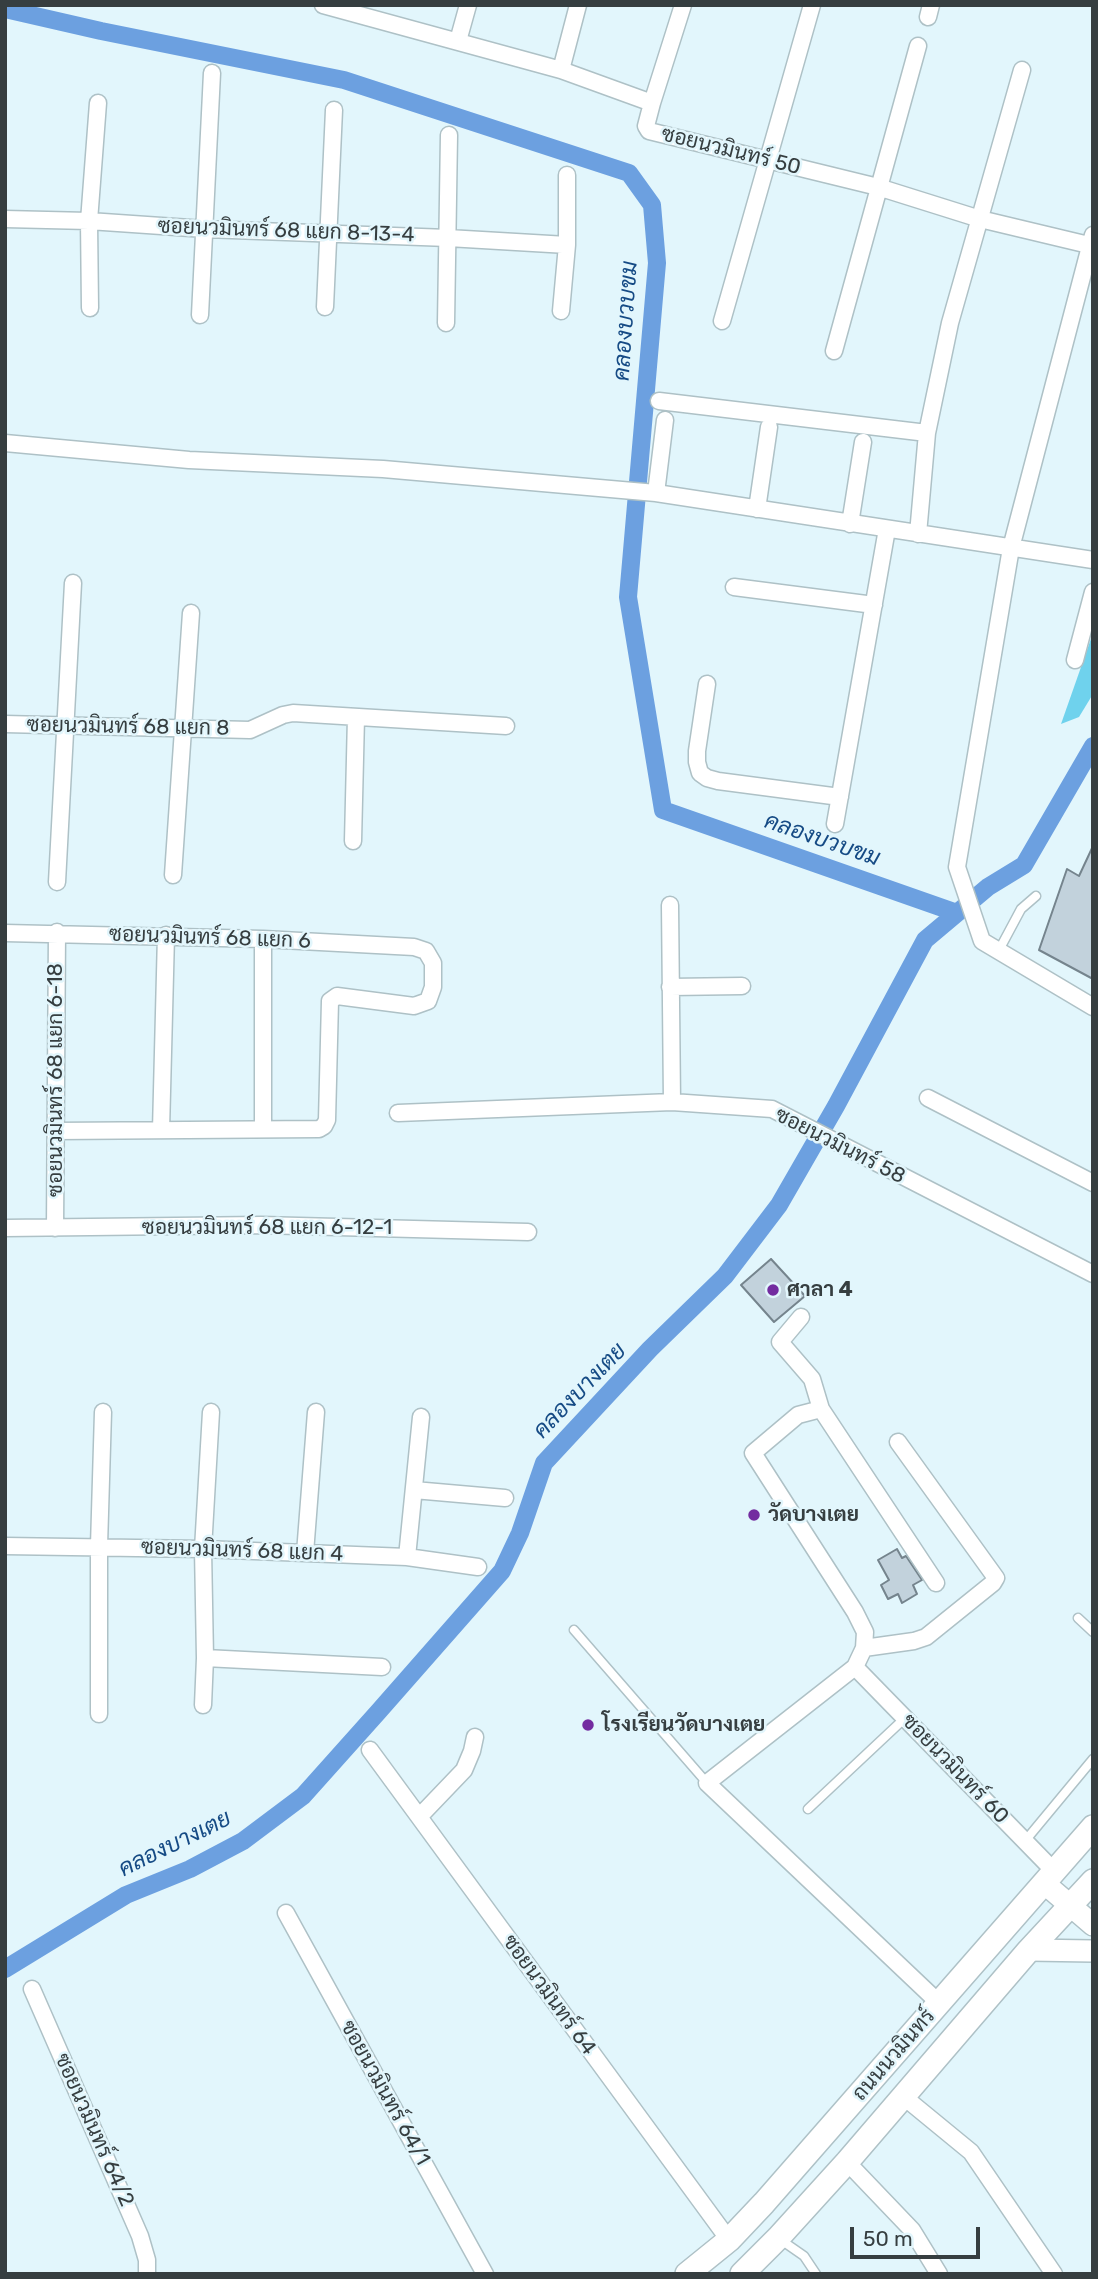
<!DOCTYPE html>
<meta charset="utf-8">
<style>
body{margin:0}
#map{position:relative;width:1098px;height:2279px;overflow:hidden;background:#e2f6fc;font-family:Rubik,sans-serif}
canvas{display:block}
.frame{position:absolute;inset:0;border:7px solid #363e40;pointer-events:none}
.scale{position:absolute;left:850px;top:2227px;width:130px;height:32px;box-sizing:border-box;border:4px solid #363e40;border-top:0;padding-left:9px;font-size:21px;line-height:24px;white-space:nowrap;color:#363e40;-webkit-text-stroke:5px #e2f6fc;paint-order:stroke}
</style>
<div id="map">
<canvas width="1098" height="2279"></canvas>
<div class="frame"></div>
<div class="scale">50 m</div>
</div>
<script>
const context = document.querySelector('canvas').getContext('2d');
context.lineJoin = 'round';
function fillPath(path, color) { context.fillStyle = color; context.fill(path, 'evenodd'); }
const shape = rows => new Path2D(rows.map(r => 'M' + r).join(''));
function stroke(path, color, width, dash) { context.strokeStyle = color; context.lineWidth = width; context.lineCap = dash ? 'butt' : 'round'; context.setLineDash(dash || []); context.stroke(path); }
function label(font, color, halo, rows, align = 'center') {
  context.font = font + ' Rubik,Sarabun,sans-serif'; context.lineWidth = 5; context.setLineDash([]); context.textBaseline = 'middle'; context.strokeStyle = halo; context.fillStyle = color; for (const [text, x, y, turn = 0] of rows) {
    context.save(); context.translate(x, y); context.rotate((+turn || 0) * Math.PI / 180); context.textAlign = isNaN(turn) ? turn : align; if (halo) context.strokeText(text, 0, 0); context.fillText(text, 0, 0); context.restore();
  }
}
fillPath(shape([
 [1093,633,1093,694,1079,717,1061,724]
]), '#6fd2ed');
stroke(shape([
 [5,9,101,31,344,80,629,173,652,205,657,263,628,597,663,810,957,913],
 [5,1969,126,1895,190,1869,243,1841,303,1796,379,1711,502,1571,520,1533,544,1463,650,1349,725,1276,779,1205,836,1106,925,940,988,887,1024,865,1093,746]
]), '#6ca0e0', 18);
const building = shape([
 [1093,846,1093,979,1039,950,1067,869,1079,876,1093,846],
 [771,1259,805,1296,774,1322,741,1285,771,1259],
 [897,1549,902,1558,906,1556,922,1580,913,1585,917,1594,902,1603,898,1594,888,1599,881,1585,889,1580,878,1560,897,1549]
]);
fillPath(building, '#c2d2dc');
stroke(building, '#75848d', 2);
const service = shape([
 [998,952,1021,909,1036,896],
 [1078,1618,1093,1632],
 [574,1630,707,1783],
 [808,1809,905,1718],
 [1025,1841,1093,1759],
 [781,2240,804,2256,816,2274]
]);
const minor = shape([
 [323,5,561,70,652,103,646,126,649,131,878,187,980,219,1093,246],
 [928,17,931,5],
 [458,41,468,5],
 [561,70,578,5],
 [652,103,683,5],
 [5,219,89,221,205,229,448,238,567,245],
 [1093,235,1011,548,957,867,982,941,1093,1007],
 [325,307,334,110],
 [90,308,89,221,98,103],
 [561,311,567,245,567,175],
 [200,315,212,73],
 [722,321,812,5],
 [446,323,449,135],
 [834,351,918,46],
 [659,401,927,433],
 [5,443,189,460,383,469,656,493,1093,560],
 [656,493,665,420],
 [757,509,769,427],
 [850,524,863,442],
 [918,534,927,433,950,323,1022,70],
 [734,587,874,605],
 [1075,660,1093,592],
 [707,684,697,751,697,762,700,773,707,778,718,781,840,797],
 [5,724,250,730,283,715,293,713,506,726],
 [835,824,887,529],
 [353,841,356,717],
 [173,875,191,613],
 [57,882,73,583],
 [670,905,672,1102],
 [5,933,263,939,414,947,426,951,433,963,433,987,428,1001,414,1006,337,996,330,1001,327,1120,324,1126,319,1129,55,1131],
 [670,987,742,986],
 [928,1098,1093,1183],
 [398,1113,672,1102,772,1109,1093,1274],
 [263,1129,263,939],
 [161,1130,166,935],
 [5,1228,261,1225,528,1232],
 [55,1228,57,932],
 [801,1317,780,1342,812,1379,821,1409],
 [414,1490,505,1498],
 [5,1546,203,1549,407,1557,478,1567],
 [305,1553,316,1412],
 [407,1557,421,1417],
 [936,1583,821,1409,798,1415,753,1453,855,1612,865,1632,864,1648,855,1667,707,1783,939,2003],
 [864,1648,914,1641,926,1637,993,1583,996,1578,898,1442],
 [205,1658,382,1667],
 [855,1667,1054,1871],
 [203,1705,205,1658,203,1549,211,1412],
 [99,1714,99,1546,103,1412],
 [370,1750,729,2240],
 [419,1817,464,1770,472,1751,475,1737],
 [286,1913,485,2274],
 [32,1989,140,2236,147,2260,147,2274],
 [904,2097,971,2152,1054,2274],
 [847,2162,912,2230,939,2274]
]);
const tertiary = shape([
 [1044,1883,1093,1925],
 [1029,1950,1093,1951]
]);
const secondary = shape([
 [687,2274,729,2240,764,2203,1093,1827],
 [742,2274,778,2238,847,2162,1029,1950,1093,1881]
]);
stroke(service, '#aec1c6', 11);
stroke(minor, '#aec1c6', 19);
stroke(tertiary, '#aec1c6', 24);
stroke(secondary, '#aec1c6', 26);
stroke(service, '#fff', 8);
stroke(minor, '#fff', 16);
stroke(tertiary, '#fff', 21);
stroke(secondary, '#fff', 23);
for (const [x, y, r, color] of [
 [773,1290,7,"#732ca0"],
 [754,1515,7,"#732ca0"],
 [588,1725,7,"#732ca0"]
]) { const dot = new Path2D(); dot.arc(x, y, r, 0, 2 * Math.PI); context.fillStyle = color; context.fill(dot); stroke(dot, '#e2f6fc', 2.5); }
label('21px', '#363e40', '#e2f6fc', [
 ["ซอยนวมินทร์ 50",731,151,14],
 ["ซอยนวมินทร์ 68 แยก 8-13-4",286,231,2],
 ["ซอยนวมินทร์ 68 แยก 8",128,727,1],
 ["ซอยนวมินทร์ 68 แยก 6",210,938,2],
 ["ซอยนวมินทร์ 68 แยก 6-18",56,1080,-90],
 ["ซอยนวมินทร์ 58",840,1146,27],
 ["ซอยนวมินทร์ 68 แยก 6-12-1",267,1228],
 ["ซอยนวมินทร์ 68 แยก 4",242,1551,2],
 ["ซอยนวมินทร์ 60",955,1769,46],
 ["ซอยนวมินทร์ 64",549,1995,54],
 ["ถนนนวมินทร์",894,2055,-49],
 ["ซอยนวมินทร์ 64/1",385,2093,61],
 ["ซอยนวมินทร์ 64/2",94,2130,66]
]);
label('bold 21px', '#363e40', '#e2f6fc', [
 ["ศาลา 4",787,1290],
 ["วัดบางเตย",768,1515],
 ["โรงเรียนวัดบางเตย",602,1725]
], 'left');
label('italic 23px', '#164b85', '#e2f6fc', [
 ["คลองบวบขม",626,321,-86],
 ["คลองบวบขม",822,840,19],
 ["คลองบางเตย",580,1391,-46],
 ["คลองบางเตย",175,1844,-26]
]);
</script>
